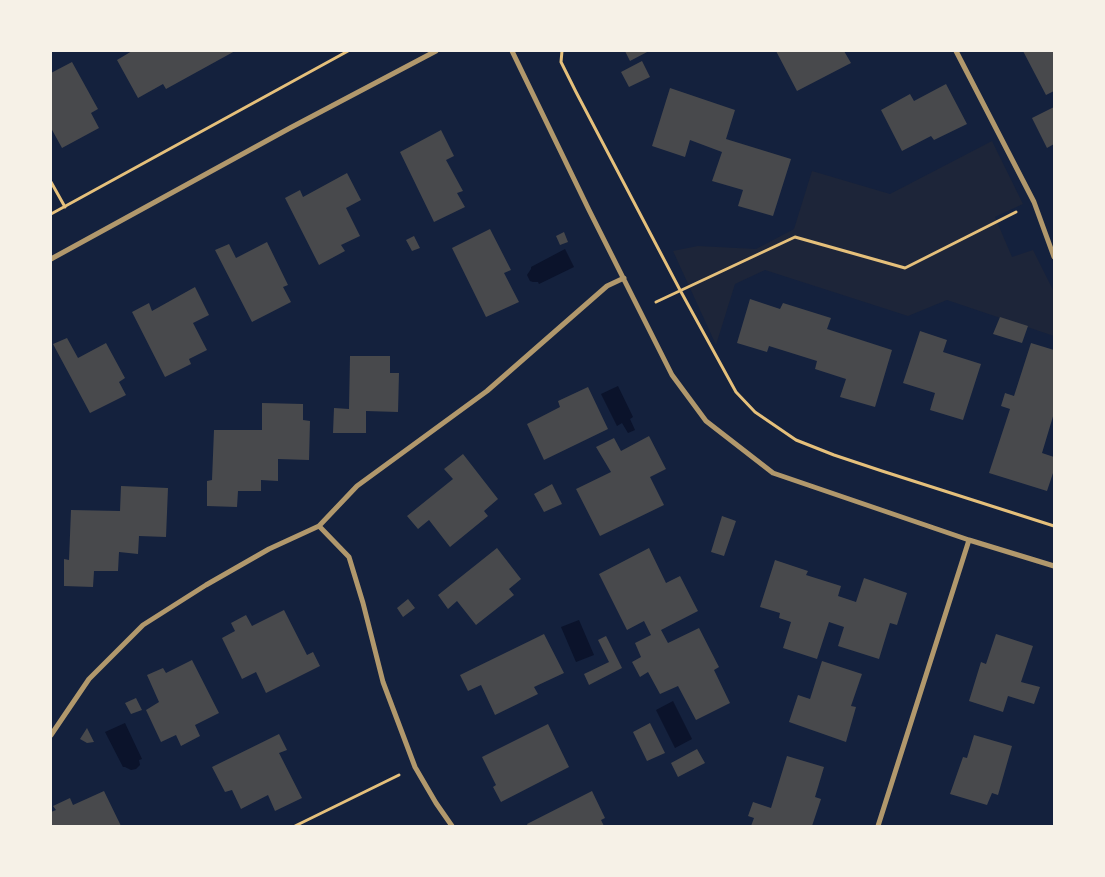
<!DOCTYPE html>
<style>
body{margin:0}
#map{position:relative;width:1105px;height:877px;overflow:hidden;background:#14213d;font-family:Ubuntu,sans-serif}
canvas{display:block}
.frame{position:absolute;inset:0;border:52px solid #f6f1e7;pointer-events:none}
</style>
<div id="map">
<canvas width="1105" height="877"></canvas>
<div class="frame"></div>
</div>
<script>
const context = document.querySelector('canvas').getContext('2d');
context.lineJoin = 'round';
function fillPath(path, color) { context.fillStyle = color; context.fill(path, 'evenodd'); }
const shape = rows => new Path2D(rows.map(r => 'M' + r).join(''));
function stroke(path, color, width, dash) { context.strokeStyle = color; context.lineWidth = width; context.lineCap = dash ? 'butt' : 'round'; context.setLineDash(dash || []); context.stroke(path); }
fillPath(shape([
 [992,141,1023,204,995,217,1012,257,1033,250,1054,292,1054,336,947,300,908,316,765,270,735,284,716,345,673,251,698,246,756,249,794,229,812,171,890,194]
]), '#1d2539');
fillPath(shape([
 [565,249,574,267,539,284,538,282,533,282,530,281,527,275,531,269,531,267],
 [618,386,633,417,630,419,635,430,628,433,622,423,617,426,601,394],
 [579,620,594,655,576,662,561,627],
 [673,701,692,739,675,748,656,710],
 [125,723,142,759,139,760,140,765,136,769,131,770,125,767,123,767,105,732]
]), '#0b132b');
fillPath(shape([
 [132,51,235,51,166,89,163,84,138,98,117,60],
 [625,51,649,51,630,61],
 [776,51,844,51,851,63,797,91],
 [1023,51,1054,51,1054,91,1046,95],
 [642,61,650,77,629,87,621,72],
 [72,62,98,109,91,113,99,128,62,148,51,128,51,73],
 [946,84,967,124,934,140,931,136,902,151,881,110,910,94,914,101],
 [670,88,735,110,726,139,791,159,773,216,738,206,743,190,712,181,722,152,690,140,685,157,652,146],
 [1054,107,1054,144,1047,148,1032,118],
 [441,130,454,156,446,160,463,191,457,193,465,207,434,222,400,152],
 [347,173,361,200,346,208,360,236,341,245,345,251,319,265,285,198,300,190,303,197],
 [490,229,511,270,504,273,519,302,486,317,452,248],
 [564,232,568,242,560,245,556,236],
 [414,236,420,248,412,251,406,240],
 [267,242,288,285,283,287,291,302,252,322,215,250,229,244,236,258],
 [195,287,209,315,193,323,207,350,189,359,191,364,165,377,132,312,149,303,152,311],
 [750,299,780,309,783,303,831,318,827,329,892,350,875,407,840,397,846,379,815,369,817,361,769,346,767,352,737,343],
 [1000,317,1028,326,1022,343,993,334],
 [920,331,947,340,943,352,981,364,963,420,930,410,935,393,903,383],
 [67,338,78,358,106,343,125,378,119,382,126,395,90,413,53,344],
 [1031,343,1054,350,1054,413,1042,453,1054,457,1054,470,1047,491,989,473,1010,409,1001,406,1005,393,1014,396],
 [350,356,390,356,390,373,399,373,398,412,366,411,366,433,333,433,334,408,349,409],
 [588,387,608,429,544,460,527,424,560,407,558,401],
 [262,403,303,404,303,420,310,421,309,460,278,459,278,481,261,480,261,491,238,491,237,507,207,506,207,481,212,480,214,430,262,430],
 [649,436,666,469,650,477,664,505,600,536,576,489,611,472,596,447,614,438,621,451],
 [463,454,498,499,484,511,488,516,450,547,429,520,418,529,407,516,453,479,444,469],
 [552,484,562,504,544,512,534,494],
 [121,486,168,488,166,537,139,536,138,554,119,552,118,571,94,571,93,587,64,586,64,559,69,560,71,510,120,511],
 [722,516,736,521,724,556,711,552],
 [497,548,521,579,509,589,514,595,476,625,457,601,448,609,438,595],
 [649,548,666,583,680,576,698,611,661,630,668,643,699,628,719,667,714,670,730,703,696,720,678,686,660,694,648,672,640,677,632,662,641,657,635,643,651,635,644,621,627,630,599,574],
 [775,560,808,571,806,575,841,586,838,596,856,602,864,578,907,593,897,625,890,623,879,659,838,646,844,627,829,622,817,659,783,648,791,622,779,618,780,613,760,607],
 [408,599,415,608,403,617,397,608],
 [284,610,307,655,313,652,320,666,266,693,256,672,242,679,222,638,235,631,231,623,246,615,252,626],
 [544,634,564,673,534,687,538,694,495,715,481,685,468,691,460,675],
 [996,634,1033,646,1021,682,1040,687,1034,704,1008,696,1003,712,969,701,981,662,986,664],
 [606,636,622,668,589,685,584,674,609,662,598,640],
 [192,660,219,713,195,725,200,736,181,746,176,735,161,742,146,710,159,702,147,675,163,668,166,673],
 [822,661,862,674,851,706,856,707,846,742,789,722,798,695,810,699],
 [136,698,142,710,131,714,125,703],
 [650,723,665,753,647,761,633,732],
 [548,724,569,767,501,802,493,787,496,785,482,757],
 [87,728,94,742,87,743,80,739],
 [279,734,287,750,279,753,302,798,275,811,268,795,241,809,232,790,225,792,212,767],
 [974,735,1012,746,998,795,992,793,987,805,950,794,963,757,967,758],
 [697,749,705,763,678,777,671,763],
 [787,756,824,767,815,797,821,799,812,826,751,826,754,818,748,816,753,802,771,808],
 [104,791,121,826,51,826,51,812,56,810,53,806,70,798,73,805],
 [592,791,605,818,601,820,604,826,528,826,527,824]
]), '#48494c');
stroke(shape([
 [562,51,561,62,576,92,680,290,736,392,755,412,796,440,834,455,882,471,1054,526],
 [51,182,65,207],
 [51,214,348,51],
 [656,302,795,237,905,268,1016,212],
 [295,826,399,775]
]), '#e5c07b', 3);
stroke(shape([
 [512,51,589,210,672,375,706,421,773,473,969,540,1054,566],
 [956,51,1034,202,1054,257],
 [51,259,290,128,436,51],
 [319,526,349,557,363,603,383,682,415,767,436,803,452,826],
 [51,735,89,679,143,625,206,585,269,549,319,526,357,486,487,391,607,286,624,278],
 [878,826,969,540]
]), '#b1986c', 5);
</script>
